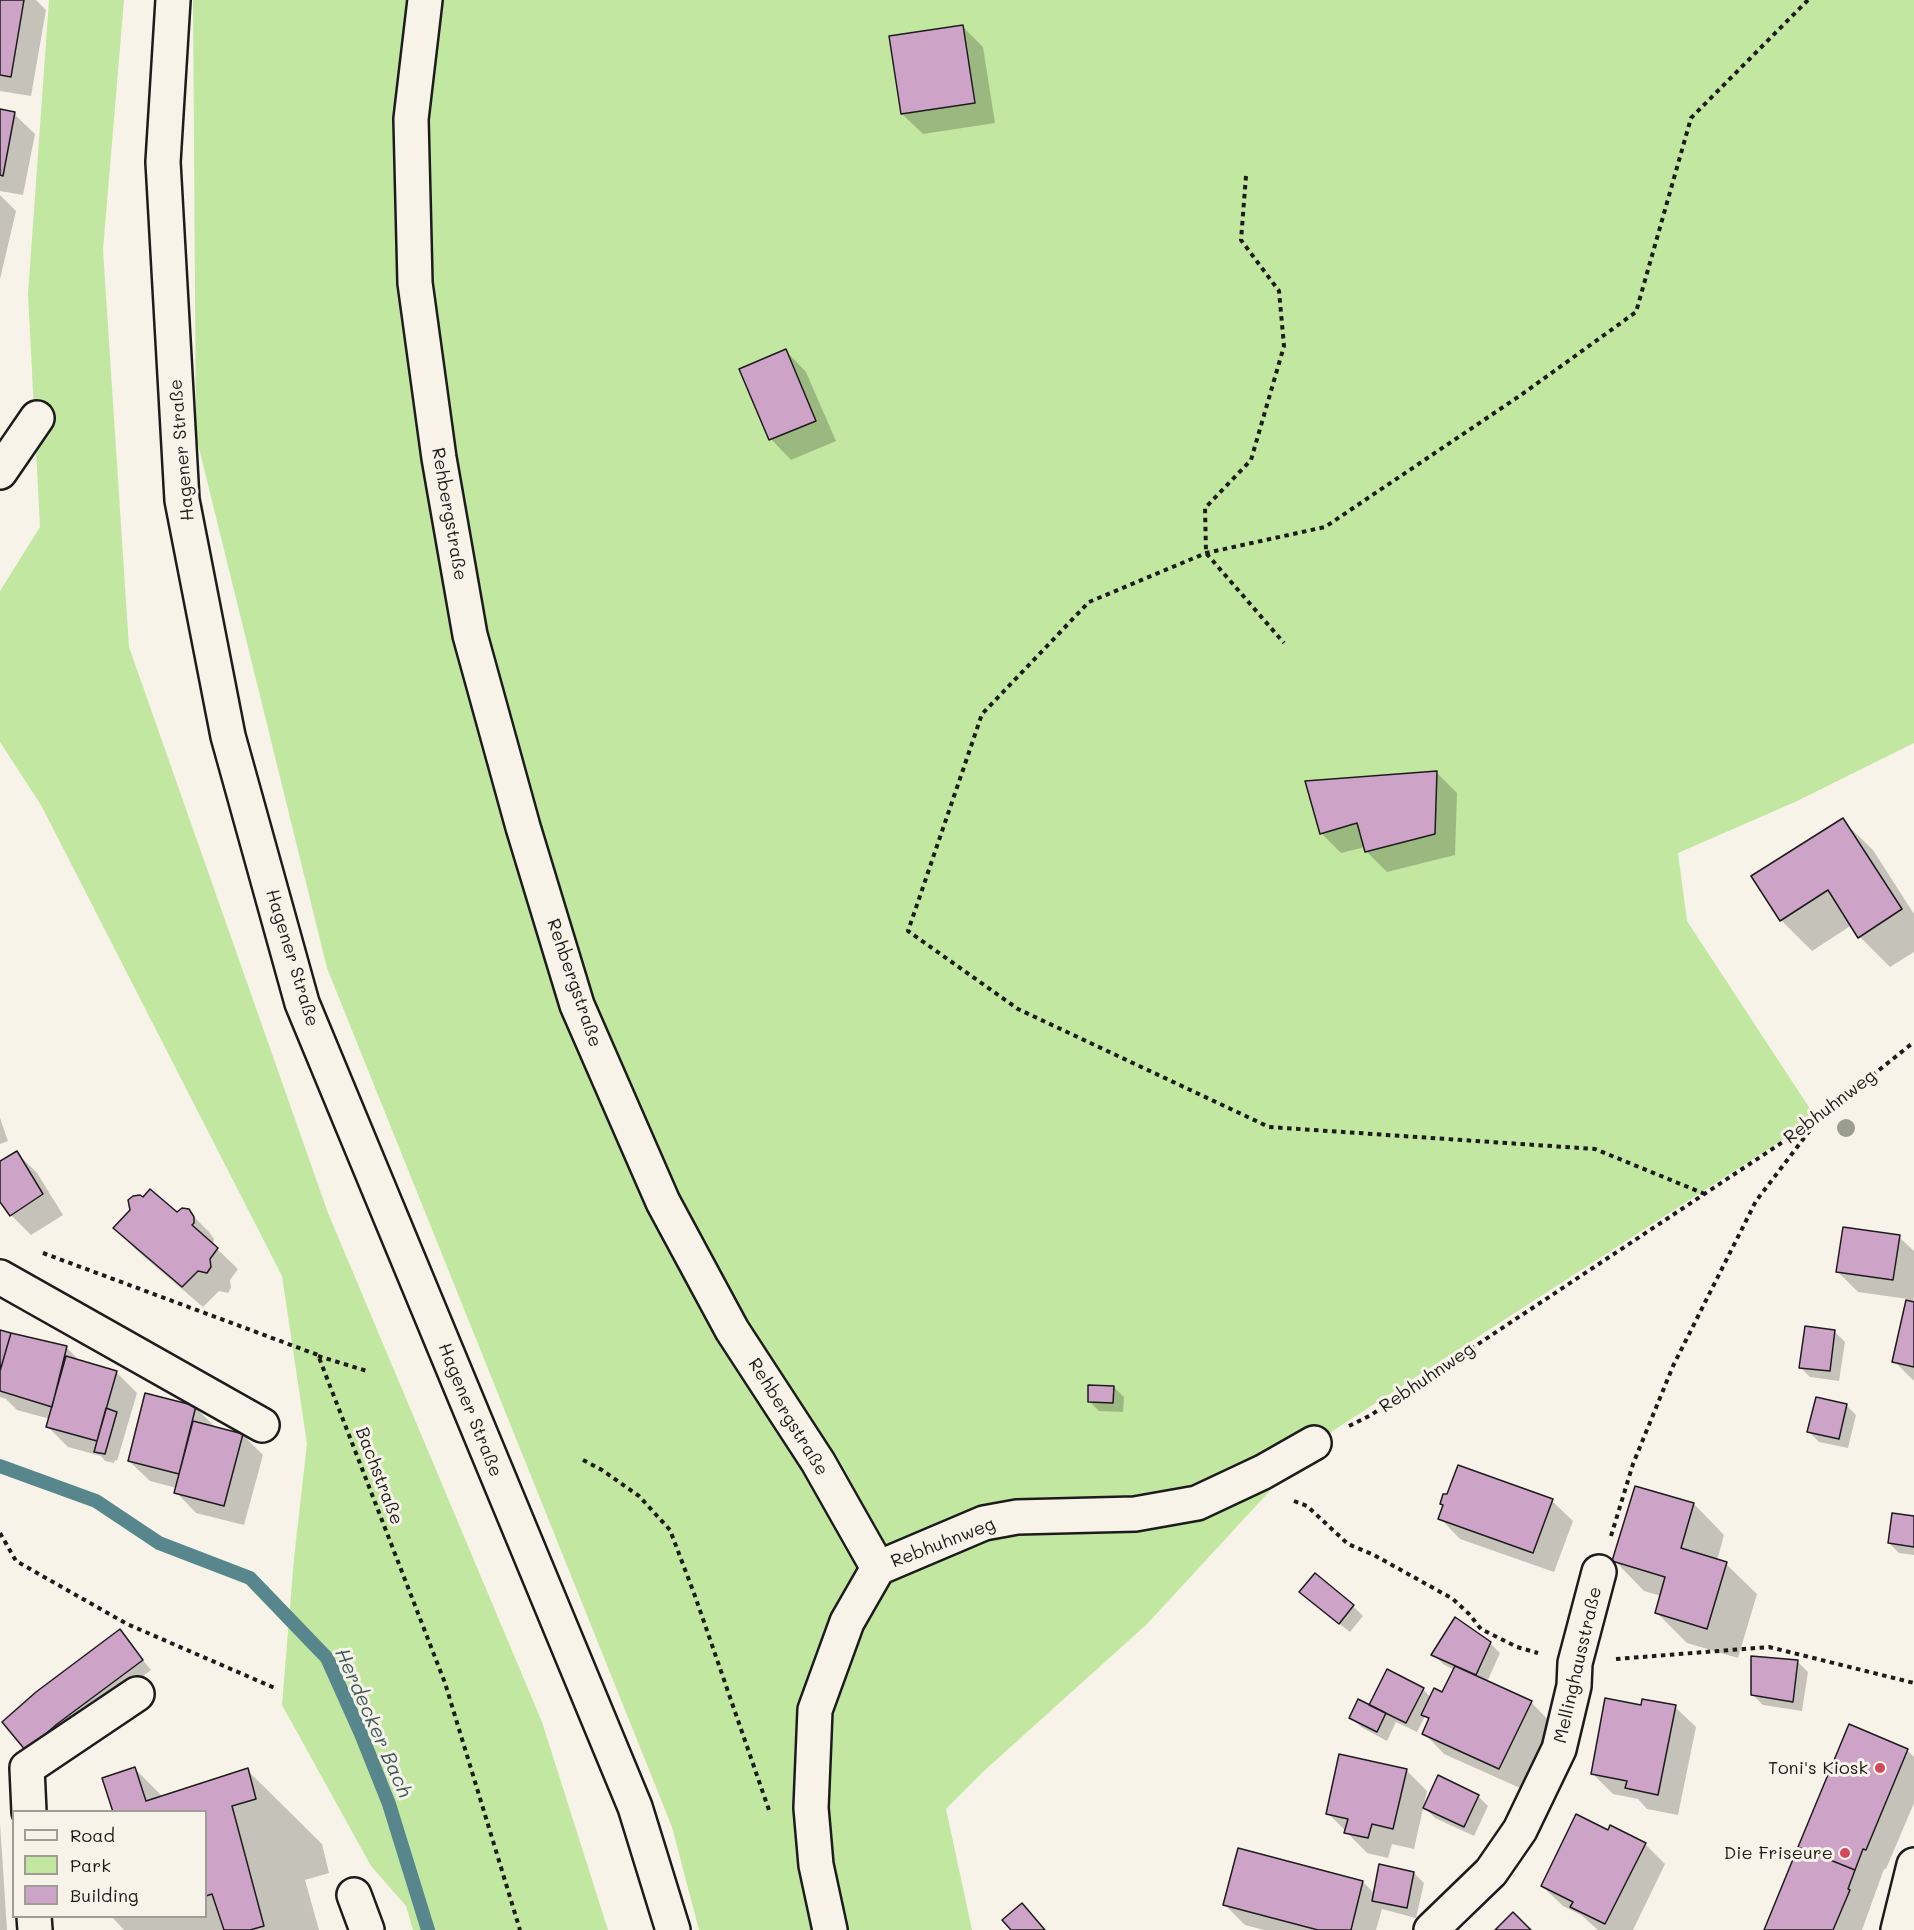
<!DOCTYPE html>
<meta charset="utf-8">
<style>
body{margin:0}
#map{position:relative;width:1914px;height:1930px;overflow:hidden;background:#f7f3e8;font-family:Mali,sans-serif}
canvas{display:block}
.legend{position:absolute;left:12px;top:1810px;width:195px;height:108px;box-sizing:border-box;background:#f7f3e8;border:2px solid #9f9d96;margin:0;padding:8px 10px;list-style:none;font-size:18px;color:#1c1c1c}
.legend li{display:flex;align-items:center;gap:12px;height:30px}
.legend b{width:30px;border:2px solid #9f9d96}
</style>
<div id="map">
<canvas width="1914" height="1930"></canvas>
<ul class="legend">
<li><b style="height:8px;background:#f7f3e8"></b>Road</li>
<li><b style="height:16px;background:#c2e7a1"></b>Park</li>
<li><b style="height:16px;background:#cea3c8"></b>Building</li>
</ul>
</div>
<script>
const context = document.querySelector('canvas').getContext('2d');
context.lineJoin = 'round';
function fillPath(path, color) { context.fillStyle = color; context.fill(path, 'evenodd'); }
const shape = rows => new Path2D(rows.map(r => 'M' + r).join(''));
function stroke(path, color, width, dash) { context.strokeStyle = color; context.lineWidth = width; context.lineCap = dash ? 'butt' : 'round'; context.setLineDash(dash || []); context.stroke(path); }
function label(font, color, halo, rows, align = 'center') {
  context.font = font + ' Mali,sans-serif'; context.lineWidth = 6; context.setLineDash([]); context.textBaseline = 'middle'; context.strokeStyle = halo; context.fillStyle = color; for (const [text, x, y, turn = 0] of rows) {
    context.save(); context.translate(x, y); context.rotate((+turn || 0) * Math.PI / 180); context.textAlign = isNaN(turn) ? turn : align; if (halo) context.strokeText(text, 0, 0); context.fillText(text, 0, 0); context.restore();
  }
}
fillPath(shape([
 [49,0,124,0,103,250,129,647,328,1213,542,1722,608,1930,413,1930,406,1906,371,1866,282,1705,294,1558,307,1444,282,1276,41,805,0,742,0,591,40,527,28,294],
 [193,0,1914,0,1914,743,1795,802,1678,853,1687,921,1816,1118,1314,1443,1147,1624,985,1770,946,1809,972,1930,699,1930,672,1827,327,968,196,436]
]), '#c2e7a1');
fillPath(shape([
 [0,0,36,0,46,10,31,96,0,91],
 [962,26,983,47,995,123,923,134,902,114],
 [0,111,14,114,35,134,23,195,0,191],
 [0,195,16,211,0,279],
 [786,351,806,372,836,441,791,460,771,439,741,370],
 [1437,773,1457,793,1455,855,1387,872,1367,852,1365,847,1341,853,1321,833],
 [1842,820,1873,850,1914,914,1914,952,1890,967,1860,937,1852,925,1812,951,1781,920],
 [0,1118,8,1141,0,1144],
 [17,1153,37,1173,63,1215,31,1235,11,1215,0,1199,0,1163],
 [188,1211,209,1232,214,1239,213,1245,238,1269,230,1280,231,1288,228,1293,219,1291,203,1307,135,1249,115,1228],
 [1899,1237,1914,1251,1914,1381,1894,1361,1908,1299,1858,1292,1837,1271],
 [0,1332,66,1347,81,1362,116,1372,137,1393,117,1461,115,1460,114,1463,105,1461,101,1456,68,1447,48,1427,50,1419,17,1410,6,1399,0,1397],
 [1835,1332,1845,1342,1839,1381,1810,1377,1800,1367],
 [1114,1387,1124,1397,1123,1412,1099,1411,1089,1401],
 [1846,1405,1856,1415,1848,1448,1819,1442,1809,1432],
 [195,1407,216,1428,243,1435,263,1455,244,1525,196,1513,176,1492,177,1488,150,1481,129,1461],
 [1552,1501,1573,1521,1554,1572,1460,1539,1440,1518],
 [1694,1504,1724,1535,1717,1561,1726,1564,1757,1594,1738,1658,1687,1643,1656,1612,1661,1596,1644,1591,1614,1560],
 [1914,1517,1914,1555,1899,1553,1889,1543],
 [1311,1602,1353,1606,1363,1616,1350,1632],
 [119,1631,151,1670,67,1734,36,1760,4,1722],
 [1490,1643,1500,1653,1487,1682,1531,1702,1551,1723,1520,1788,1444,1754,1424,1733,1429,1721,1425,1716,1417,1732,1396,1722,1387,1741,1361,1727,1351,1717,1370,1707,1423,1689,1431,1698,1443,1694,1454,1670,1443,1664,1433,1654],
 [1798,1662,1808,1672,1802,1711,1763,1705,1753,1695],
 [1642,1707,1675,1707,1696,1727,1678,1815,1647,1809,1638,1799,1613,1794,1592,1773],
 [1907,1750,1914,1757,1914,1803,1886,1869,1884,1869,1862,1930,1766,1930],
 [135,1769,163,1797,247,1770,322,1844,329,1873,305,1880,319,1930,124,1930,111,1916,206,1916,206,1812,115,1812],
 [1406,1770,1427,1791,1414,1849,1392,1844,1388,1858,1367,1853,1328,1813],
 [1478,1796,1488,1806,1474,1836,1435,1818,1425,1808],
 [0,1823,7,1930,0,1930],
 [1609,1832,1645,1844,1665,1864,1633,1930,1598,1930,1581,1915,1563,1906,1542,1886],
 [1414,1873,1424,1883,1416,1918,1382,1909,1376,1930,1264,1930,1245,1925,1224,1904,1363,1882,1375,1894]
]), '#0003');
stroke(shape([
 [0,1466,96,1501,159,1543,250,1578,327,1658,361,1734,389,1804,428,1930]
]), '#57878d', 14);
const building = shape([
 [0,0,24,0,11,77,0,75,0,0],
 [963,25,975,103,901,114,889,36,963,25],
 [0,109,15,112,3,176,0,175,0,109],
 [786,349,816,421,769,440,739,369,786,349],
 [1437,771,1435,834,1365,852,1357,823,1320,834,1305,781,1437,771],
 [1843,818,1902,909,1858,938,1828,890,1780,921,1751,876,1843,818],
 [17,1151,43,1194,10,1216,0,1202,0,1161,17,1151],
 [150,1189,177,1212,182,1208,189,1209,194,1217,194,1223,192,1225,218,1248,210,1259,211,1267,207,1273,198,1271,182,1287,113,1228,130,1210,128,1200,133,1196,140,1195,143,1197,150,1189],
 [1843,1227,1900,1235,1893,1280,1836,1272,1843,1227],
 [1906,1300,1914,1302,1914,1367,1892,1362,1906,1300],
 [1805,1326,1835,1330,1830,1371,1799,1368,1805,1326],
 [0,1330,11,1333,0,1371,0,1330],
 [11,1333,67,1346,52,1407,0,1391,0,1371,11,1333],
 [66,1356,117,1371,97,1441,46,1427,66,1356],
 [1088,1385,1114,1386,1113,1403,1088,1402,1088,1385],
 [145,1393,196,1406,179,1474,128,1461,145,1393],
 [1816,1397,1847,1404,1839,1439,1807,1432,1816,1397],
 [106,1408,117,1412,105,1454,94,1452,106,1408],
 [193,1421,243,1434,224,1506,174,1493,193,1421],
 [1458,1465,1553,1499,1533,1553,1438,1519,1443,1505,1440,1504,1443,1494,1447,1494,1458,1465],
 [1635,1486,1694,1503,1681,1548,1727,1562,1707,1629,1655,1613,1665,1577,1612,1561,1635,1486],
 [1892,1513,1914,1516,1914,1547,1888,1543,1892,1513],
 [1315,1573,1354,1605,1339,1624,1299,1592,1315,1573],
 [1455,1617,1491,1642,1476,1675,1431,1655,1455,1617],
 [120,1629,143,1660,57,1724,26,1751,2,1722,36,1692,120,1629],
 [1751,1656,1798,1660,1793,1702,1751,1695,1751,1656],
 [1455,1666,1532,1701,1499,1769,1422,1734,1429,1718,1421,1715,1434,1688,1442,1692,1455,1666],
 [1387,1669,1424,1688,1406,1723,1369,1705,1387,1669],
 [1605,1698,1641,1705,1642,1699,1676,1705,1658,1795,1625,1788,1627,1781,1591,1774,1605,1698],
 [1358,1699,1386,1713,1377,1732,1349,1718,1358,1699],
 [1849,1724,1908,1749,1866,1850,1863,1849,1855,1870,1798,1847,1849,1724],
 [1339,1754,1407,1769,1393,1829,1372,1824,1368,1838,1344,1833,1348,1819,1326,1814,1339,1754],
 [135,1767,146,1801,248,1768,256,1799,232,1806,264,1926,250,1930,224,1930,212,1894,206,1896,206,1812,113,1812,102,1778,135,1767],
 [1438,1775,1479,1795,1464,1827,1423,1808,1438,1775],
 [1576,1814,1608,1830,1610,1825,1646,1843,1605,1924,1570,1907,1573,1902,1541,1886,1576,1814],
 [1798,1847,1855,1870,1848,1889,1850,1890,1833,1930,1764,1930,1798,1847],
 [1238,1848,1363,1881,1351,1930,1318,1930,1223,1905,1238,1848],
 [1379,1864,1414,1872,1407,1908,1372,1901,1379,1864],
 [1022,1903,1045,1930,1011,1930,1002,1920,1022,1903],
 [1513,1912,1531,1930,1495,1930,1513,1912]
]);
fillPath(building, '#cea3c8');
stroke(building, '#1c1c1c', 1.5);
const street = shape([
 [425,0,411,119,415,283,439,458,470,635,523,827,577,1005,663,1202,732,1330,818,1462,878,1568],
 [0,472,37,418],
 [0,1277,262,1425],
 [878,1568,984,1523,1017,1517,1135,1514,1197,1503,1263,1472,1314,1443],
 [29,1812,27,1768,137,1694],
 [354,1895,367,1930],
 [34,1916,35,1930],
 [830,1930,816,1865,811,1808,815,1710,847,1622,878,1568],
 [1431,1930,1491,1872,1520,1830,1559,1749,1574,1686,1575,1663,1599,1572],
 [1898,1930,1914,1865]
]);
const primary = shape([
 [173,0,163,162,182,500,228,736,302,1003,635,1807,673,1930]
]);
stroke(street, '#1c1c1c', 38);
stroke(primary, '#1c1c1c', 38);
stroke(shape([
 [1246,176,1241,240,1279,291,1284,346,1251,460,1205,508,1206,553,1284,643],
 [1705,1194,1595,1149,1269,1127,1018,1009,908,931,982,714,1089,602,1206,553,1325,527,1521,395,1636,312,1691,118,1808,0],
 [43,1253,318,1355,445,1683,520,1930],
 [318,1356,367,1371],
 [1349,1426,1371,1415,1819,1118,1914,1042],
 [583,1460,602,1470,639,1496,670,1530,695,1596,770,1813],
 [1294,1501,1307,1506,1348,1544,1374,1555,1453,1599,1469,1614,1481,1629,1517,1647,1538,1653],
 [0,1533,16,1561,127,1624,277,1689],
 [1611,1536,1633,1464,1673,1366,1756,1201,1817,1121],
 [1616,1659,1769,1647,1914,1683]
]), '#1c1c1c', 4, [4.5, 4.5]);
stroke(street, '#f7f3e8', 33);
stroke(primary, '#f7f3e8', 33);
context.fillStyle = '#9a9e8e';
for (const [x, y] of [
 [1846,1128]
]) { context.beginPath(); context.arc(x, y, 9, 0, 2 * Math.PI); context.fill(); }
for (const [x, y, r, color] of [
 [1880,1768,6,"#d1495b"],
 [1845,1853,6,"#d1495b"]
]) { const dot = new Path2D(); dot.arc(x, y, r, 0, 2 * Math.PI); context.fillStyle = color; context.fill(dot); stroke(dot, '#f7f3e8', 2); }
label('18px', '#1c1c1c', '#f7f3e8', [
 ["Hagener Straße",182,450,-95],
 ["Rehbergstraße",449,514,80],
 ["Hagener Straße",292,958,73],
 ["Rehbergstraße",574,983,71],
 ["Rebhuhnweg",1830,1107,-37],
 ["Rebhuhnweg",1427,1378,-34],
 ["Hagener Straße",470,1410,68],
 ["Rehbergstraße",788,1417,58],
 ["Bachstraße",379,1476,69],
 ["Rebhuhnweg",943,1543,-21],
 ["Mellinghausstraße",1578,1665,-77]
]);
label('18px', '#1c1c1c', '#f7f3e8', [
 ["Toni's Kiosk",1868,1768],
 ["Die Friseure",1833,1853]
], 'right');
label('italic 20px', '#3e5a5e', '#f7f3e8', [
 ["Herdecker Bach",373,1723,66]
]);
</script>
